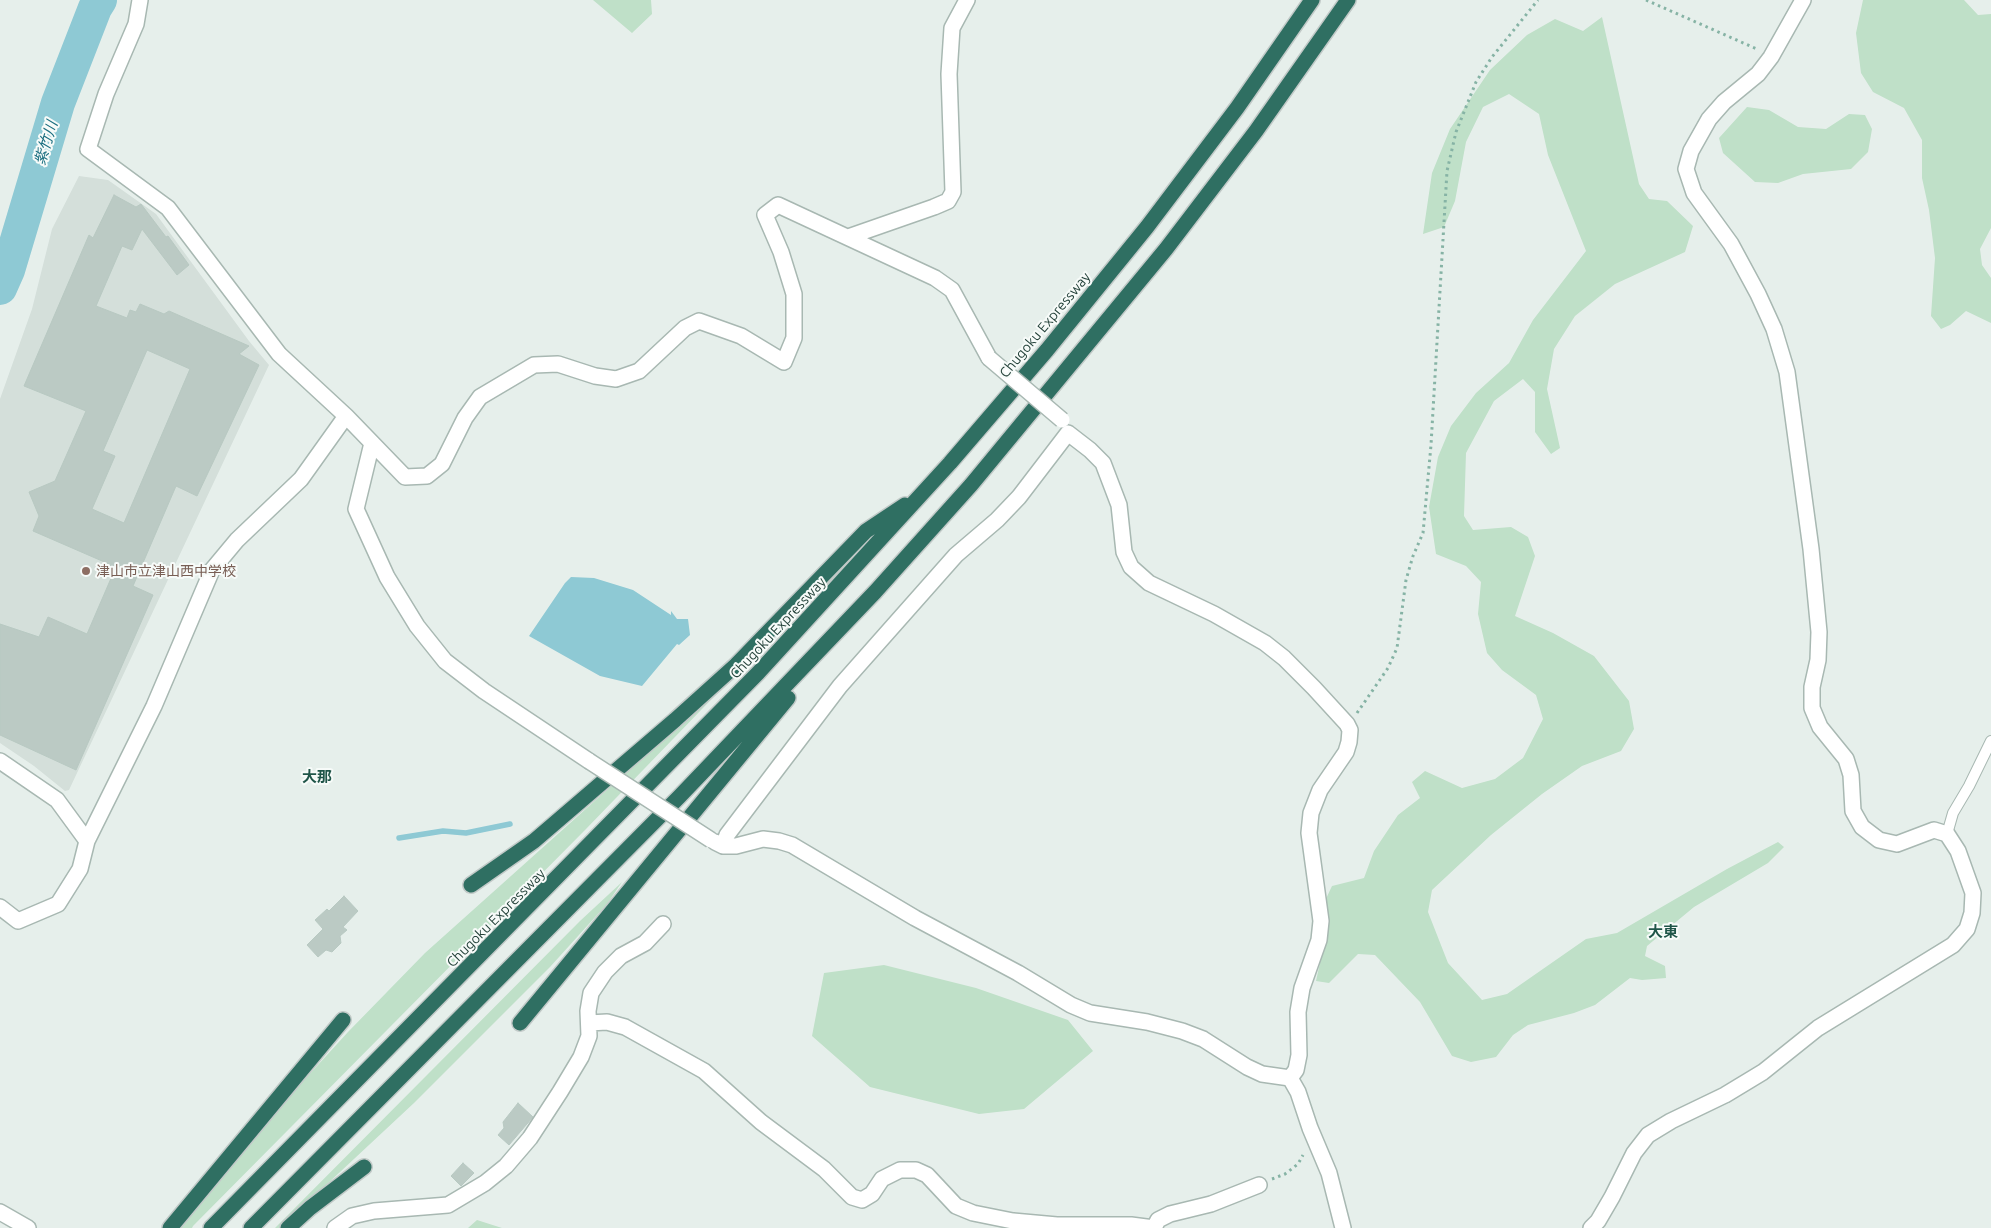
<!DOCTYPE html>
<meta charset="utf-8">
<style>
body{margin:0}
canvas{display:block;background:#e6efeb}
</style>
<canvas width="1991" height="1228"></canvas>
<script>
const context = document.querySelector('canvas').getContext('2d');
context.lineJoin = 'round';
function fillPath(path, color) { context.fillStyle = color; context.fill(path, 'evenodd'); }
const shape = rows => new Path2D(rows.map(r => 'M' + r).join(''));
function stroke(path, color, width, dash) { context.strokeStyle = color; context.lineWidth = width; context.lineCap = dash ? 'butt' : 'round'; context.setLineDash(dash || []); context.stroke(path); }
function label(font, color, halo, rows, align = 'center') {
  context.font = font + ' Ubuntu,"Noto Sans JP",sans-serif'; context.lineWidth = 4; context.setLineDash([]); context.textBaseline = 'middle'; context.strokeStyle = halo; context.fillStyle = color; for (const [text, x, y, turn = 0] of rows) {
    context.save(); context.translate(x, y); context.rotate((+turn || 0) * Math.PI / 180); context.textAlign = isNaN(turn) ? turn : align; if (halo) context.strokeText(text, 0, 0); context.fillText(text, 0, 0); context.restore();
  }
}
fillPath(shape([
 [79,176,108,180,156,214,249,341,269,365,69,790,65,791,34,766,0,743,0,399,32,309,52,229]
]), '#d4dfda');
fillPath(shape([
 [593,0,651,0,652,14,632,33],
 [1863,0,1964,0,1978,15,1991,14,1991,228,1980,249,1982,265,1991,278,1991,323,1966,311,1950,325,1941,329,1931,316,1935,258,1929,210,1922,178,1922,140,1904,108,1873,92,1861,73,1856,33],
 [1602,17,1639,184,1649,199,1667,201,1693,226,1685,252,1615,284,1575,316,1554,349,1547,389,1560,448,1551,454,1535,432,1535,392,1523,379,1494,401,1466,453,1464,516,1473,530,1511,527,1528,537,1535,556,1515,616,1553,633,1594,656,1629,701,1634,729,1621,751,1582,766,1542,794,1491,835,1432,890,1428,912,1448,963,1482,1000,1507,994,1586,939,1617,933,1727,869,1778,842,1784,847,1768,863,1694,907,1647,946,1645,956,1665,966,1666,978,1642,980,1630,978,1595,1005,1574,1013,1528,1025,1513,1035,1496,1057,1471,1062,1452,1056,1420,1002,1375,955,1358,954,1329,983,1316,981,1325,940,1324,903,1332,886,1364,878,1374,851,1398,815,1420,798,1412,782,1425,771,1462,788,1495,779,1523,758,1543,719,1536,695,1502,670,1487,653,1478,614,1481,582,1466,566,1436,554,1429,507,1438,457,1451,426,1476,393,1509,363,1533,320,1586,251,1548,155,1539,114,1509,94,1483,107,1466,142,1455,201,1444,227,1423,234,1432,173,1450,129,1490,70,1527,35,1555,19,1583,31],
 [1747,107,1769,110,1798,127,1826,129,1849,114,1865,115,1872,129,1868,152,1851,169,1803,174,1778,183,1755,182,1723,153,1719,138],
 [732,678,586,829,193,1226,192,1228,177,1228,274,1113,348,1032,425,953],
 [622,882,607,904,550,967,414,1103,280,1228,275,1228,580,921],
 [884,965,976,988,1068,1020,1093,1051,1024,1109,979,1114,870,1087,812,1036,824,973],
 [477,1220,502,1228,468,1228]
]), '#bfe0c8');
fillPath(shape([
 [571,577,594,578,633,590,671,615,671,611,677,619,688,619,690,635,679,645,677,644,642,686,600,676,529,636,565,583]
]), '#8ec9d4');
stroke(shape([
 [399,838,443,831,466,833,510,824]
]), '#8ec9d4', 5.5);
stroke(shape([
 [0,288,8,270,58,103,95,8,100,0]
]), '#8ec9d4', 34);
const building = shape([
 [114,195,136,207,141,204,166,237,168,236,189,265,177,275,142,229,132,250,122,246,96,306,127,318,130,310,136,312,140,304,164,314,169,311,249,346,239,354,259,365,197,496,176,486,133,586,153,595,76,770,0,735,0,624,39,637,48,617,87,634,112,576,105,573,109,564,33,531,39,516,29,492,55,481,86,411,24,386,89,235,93,238,114,195],
 [147,350,190,369,124,523,92,509,115,456,103,451,147,350],
 [344,896,358,911,343,927,347,930,340,936,341,943,332,952,326,950,318,957,307,945,323,929,315,920,327,909,329,911,344,896],
 [518,1103,533,1117,509,1145,498,1135,504,1128,503,1122,518,1103],
 [463,1163,474,1173,461,1186,451,1176,463,1163]
]);
fillPath(building, '#bbcac4');
stroke(building, '#b8c9c2', 1);
const lane = shape([
 [1947,834,1953,813,1969,786,1991,741]
]);
const street = shape([
 [140,0,136,24,106,94,88,149,168,208,279,354,346,416,405,477,427,476,442,464,465,418,480,397,534,365,558,364,595,376,616,379,639,371,685,328,699,321,741,336,784,362,794,338,794,294,781,252,765,215,778,205,935,278,952,290,989,358],
 [848,237,934,207,948,201,953,192,949,74,952,28,967,0],
 [372,443,356,509,387,577,417,626,445,661,484,691,589,761],
 [0,761,57,800,87,841,80,869,58,904,18,921,0,907],
 [87,841,154,706,212,570,237,540,301,479,346,416],
 [715,842,723,846,736,846,763,839,779,841,792,845,915,918,1018,973,1071,1005,1090,1013,1147,1022,1182,1031,1203,1039,1247,1067,1262,1074,1290,1078],
 [723,846,727,835,840,686,956,555,997,520,1019,497,1068,433,1090,450,1103,463,1119,505,1124,552,1131,567,1149,583,1214,614,1265,643,1284,658,1314,688,1347,724,1350,730,1349,742,1346,752,1320,790,1311,813,1309,833,1321,921,1319,940,1302,988,1298,1012,1299,1055,1296,1070,1290,1078],
 [589,1023,607,1022,625,1027,704,1071,761,1122,824,1169,852,1197,862,1200,872,1194,882,1179,900,1170,916,1170,927,1175,956,1206,973,1213,1013,1221,1057,1225,1131,1225,1154,1228],
 [1290,1078,1298,1092,1310,1128,1329,1173,1343,1228],
 [0,1212,28,1228],
 [335,1228,352,1216,374,1211,448,1205,485,1183,506,1166,530,1138,560,1092,581,1057,589,1036,588,1011,591,993,605,972,621,956,645,943,663,924],
 [1154,1228,1158,1220,1170,1214,1211,1204,1259,1185],
 [1591,1228,1598,1221,1612,1197,1634,1153,1648,1135,1671,1121,1725,1095,1763,1072,1818,1028,1953,945,1967,929,1972,913,1973,893,1958,851,1947,834,1934,830,1897,844,1879,840,1862,827,1853,811,1851,775,1846,759,1820,727,1812,708,1812,687,1818,660,1819,632,1811,549,1787,372,1774,329,1758,294,1731,244,1694,193,1686,169,1691,151,1709,119,1724,102,1758,74,1771,57,1803,0]
]);
const highway = shape([
 [471,885,534,841,675,720,736,665,866,531,905,505],
 [520,1023,788,698],
 [170,1228,343,1020],
 [211,1228,758,673,950,463,1047,350,1147,227,1237,108,1312,0],
 [251,1228,679,797,875,592,971,485,1166,249,1256,131,1348,0],
 [288,1228,310,1208,364,1167]
]);
stroke(lane, '#a8b8b2', 12);
stroke(street, '#a8b8b2', 18);
stroke(highway, '#c2cac8', 18);
stroke(shape([
 [1646,0,1757,49],
 [1357,713,1388,668,1397,648,1406,580,1413,556,1423,533,1431,445,1447,171,1456,132,1476,82,1492,57,1538,0],
 [1272,1179,1285,1174,1298,1164,1303,1155]
]), '#86b3a5', 3, [2.5, 4]);
stroke(lane, '#fff', 10);
stroke(street, '#fff', 15);
stroke(highway, '#2f6f62', 15);
const streetBridge = shape([
 [989,358,1062,420],
 [589,761,711,840]
]);
stroke(streetBridge, '#a8b8b2', 18, []);
stroke(streetBridge, '#fff', 15);
for (const [x, y, r, color] of [
 [86,571,5,"#8d6e63"]
]) { const dot = new Path2D(); dot.arc(x, y, r, 0, 2 * Math.PI); context.fillStyle = color; context.fill(dot); stroke(dot, '#f7fbf9', 2); }
label('14px', '#24423a', '#f7fbf9', [
 ["Chugoku Expressway",1045,325,-50],
 ["Chugoku Expressway",778,628,-47],
 ["Chugoku Expressway",496,918,-45]
]);
label('14px', '#785e54', '#f7fbf9', [
 ["津山市立津山西中学校",96,571]
], 'left');
label('italic 15px', '#1c6f80', '#f7fbf9', [
 ["紫竹川",46,143,-73]
]);
label('bold 15px', '#1f5548', '#f7fbf9', [
 ["大那",317,777],
 ["大東",1663,932]
]);
</script>
